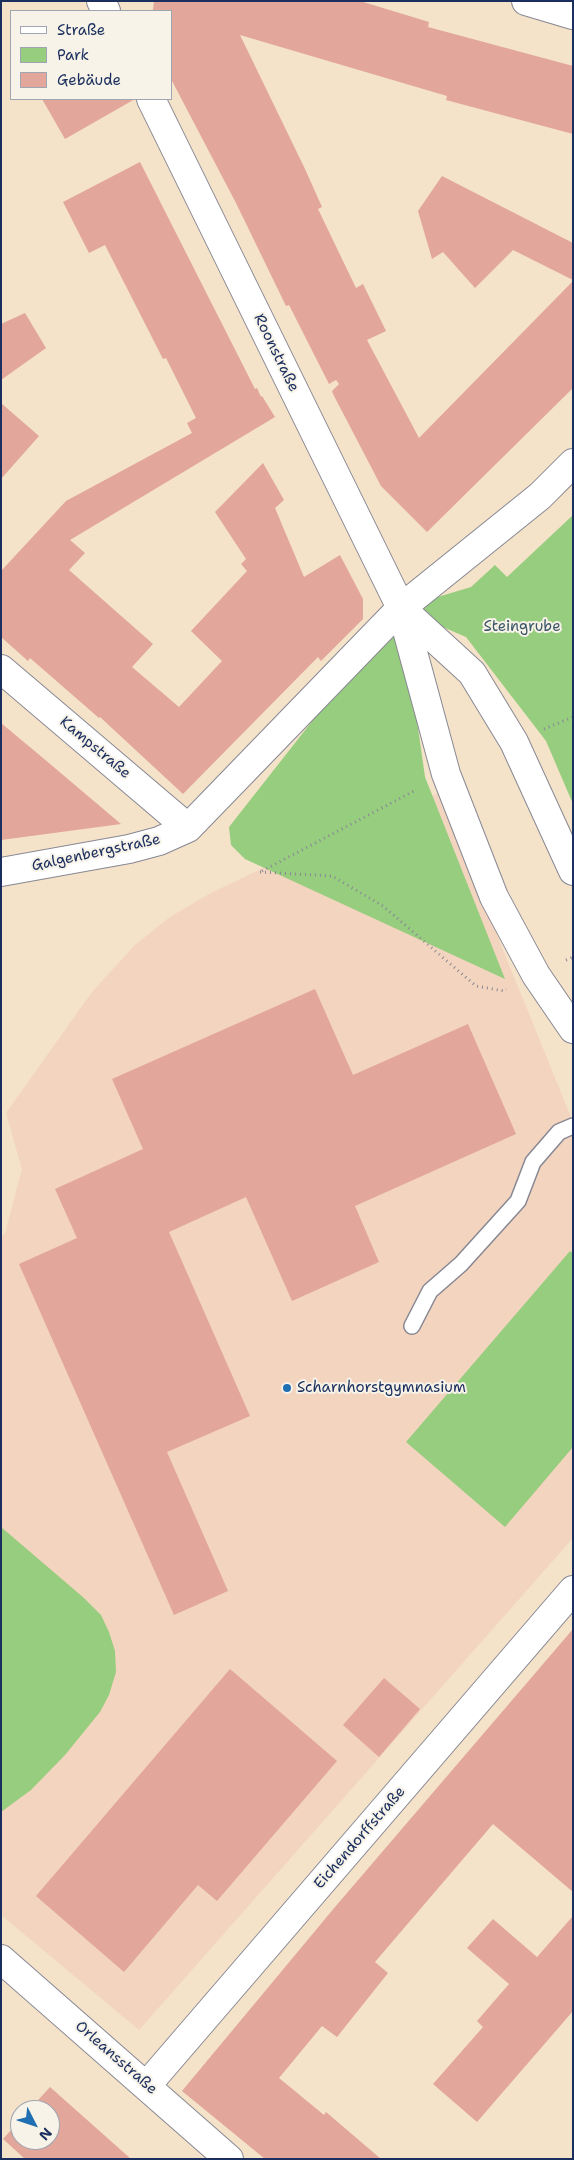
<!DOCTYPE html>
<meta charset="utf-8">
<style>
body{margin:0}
#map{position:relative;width:574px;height:2160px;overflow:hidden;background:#f4e2c9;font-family:"Shantell Sans",sans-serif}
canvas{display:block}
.frame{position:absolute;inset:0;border:2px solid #1b2f5e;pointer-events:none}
.legend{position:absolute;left:10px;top:10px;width:162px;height:90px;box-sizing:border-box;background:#f7f3e8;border:1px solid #9fa5b1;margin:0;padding:6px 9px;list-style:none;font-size:15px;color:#1b2f5e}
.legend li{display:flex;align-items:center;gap:10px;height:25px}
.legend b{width:25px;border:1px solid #9fa5b1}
.north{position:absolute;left:10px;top:2100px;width:50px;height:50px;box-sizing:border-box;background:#f7f3e8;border:1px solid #9fa5b1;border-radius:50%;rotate:131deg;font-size:14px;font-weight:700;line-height:20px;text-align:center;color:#1b2f5e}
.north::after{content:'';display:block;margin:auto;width:18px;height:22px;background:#1f6fb2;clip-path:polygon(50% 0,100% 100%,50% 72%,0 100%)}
</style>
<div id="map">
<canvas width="574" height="2160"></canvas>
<div class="frame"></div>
<ul class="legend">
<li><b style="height:6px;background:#fff"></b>Straße</li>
<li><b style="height:14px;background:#97cd7e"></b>Park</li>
<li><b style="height:14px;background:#e2a69a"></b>Gebäude</li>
</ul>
<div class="north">N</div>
</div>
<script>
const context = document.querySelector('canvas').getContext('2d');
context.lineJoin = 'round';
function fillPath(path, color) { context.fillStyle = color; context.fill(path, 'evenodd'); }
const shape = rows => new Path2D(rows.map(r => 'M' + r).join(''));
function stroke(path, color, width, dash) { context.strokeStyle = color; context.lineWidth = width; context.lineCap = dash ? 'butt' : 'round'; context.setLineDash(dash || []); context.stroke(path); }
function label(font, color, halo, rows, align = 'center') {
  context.font = font + ' "Shantell Sans",sans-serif'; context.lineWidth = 4; context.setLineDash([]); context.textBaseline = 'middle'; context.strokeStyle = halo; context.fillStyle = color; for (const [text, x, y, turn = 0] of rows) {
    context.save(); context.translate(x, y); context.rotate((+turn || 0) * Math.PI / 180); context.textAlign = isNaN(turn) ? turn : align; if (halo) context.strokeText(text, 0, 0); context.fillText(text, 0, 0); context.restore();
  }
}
fillPath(shape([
 [439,793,573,1122,573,1538,139,2030,1,1915,1,1238,5,1233,22,1169,6,1113,92,992,135,945,170,917,209,894,263,868]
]), '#f3d4be');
fillPath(shape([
 [573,515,573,804,546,741,466,637,401,609,425,777,505,979,245,859,231,845,229,827,401,608,471,587,495,565,507,577],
 [570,1251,573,1253,573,1447,505,1527,406,1442],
 [1,1527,84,1598,101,1615,109,1632,115,1651,116,1672,109,1695,100,1712,65,1755,31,1790,1,1812]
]), '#97cd7e');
fillPath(shape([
 [154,1,360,1,429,22,428,27,573,66,573,134,446,100,447,96,240,35,305,169,322,207,318,209,356,288,363,284,386,331,367,340,419,438,573,281,573,388,427,532,381,486,333,394,332,391,339,384,336,380,329,384,289,305,286,306,236,203,171,79,171,11,153,10],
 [42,99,135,99,65,139],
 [140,162,255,389,257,388,261,397,262,396,275,417,70,540,85,553,69,570,153,644,132,667,179,707,222,661,191,631,247,571,241,564,246,559,215,512,263,463,284,500,275,508,304,577,340,555,363,599,363,619,321,661,318,657,183,794,100,717,99,718,30,658,28,661,1,637,1,571,66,501,192,433,187,423,196,418,166,358,163,359,105,245,89,253,63,202],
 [442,176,573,243,573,280,513,250,475,288,443,252,432,259,418,211],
 [25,313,46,348,1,380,1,324],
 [1,403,39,436,1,479],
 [1,723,43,758,121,824,1,840],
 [315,989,353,1075,468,1024,516,1134,355,1206,379,1262,292,1301,246,1197,169,1232,250,1416,167,1452,228,1591,174,1615,19,1264,77,1238,55,1189,143,1149,112,1079],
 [573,1629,573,1892,493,1824,375,1962,388,1973,337,2037,322,2026,279,2078,324,2115,326,2112,381,2159,265,2159,182,2091,335,1907],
 [230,1669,337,1761,217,1901,198,1885,124,1972,36,1896],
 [384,1678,420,1709,379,1757,343,1725],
 [573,1916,573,2011,477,2122,433,2084,483,2027,477,2021,509,1984,467,1948,493,1919,537,1957],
 [50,2087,131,2159,25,2159,3,2139,20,2120,20,2140,50,2140,50,2110,29,2110]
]), '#e2a69a');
const service = shape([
 [412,1326,430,1291,461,1264,518,1201,533,1162,559,1132,573,1126]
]);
const minor = shape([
 [526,1,573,15],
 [1,669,188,828],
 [1,872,129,849,159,841,188,828,401,608,540,496,573,463],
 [1,1959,229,2159],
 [147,2085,573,1590]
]);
const tertiary = shape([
 [101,1,106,11],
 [151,99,401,608,446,774,494,897,536,975,573,1029],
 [401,608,472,673,514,742,573,871]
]);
stroke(service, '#888894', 18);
stroke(minor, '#888894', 30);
stroke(tertiary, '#888894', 30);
stroke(shape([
 [544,729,573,717],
 [262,871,416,790],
 [260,872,332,876,383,906,476,986,504,991,506,989],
 [566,960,573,957]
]), '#888894', 3, [1, 4]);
stroke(service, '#fff', 15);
stroke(minor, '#fff', 28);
stroke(tertiary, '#fff', 28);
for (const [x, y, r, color] of [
 [287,1388,5,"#1f6fb2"]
]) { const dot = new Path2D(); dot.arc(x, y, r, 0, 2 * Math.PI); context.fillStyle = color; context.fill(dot); stroke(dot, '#f7f3e8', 2); }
label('15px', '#1b2f5e', '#f7f3e8', [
 ["Roonstraße",276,353,64],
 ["Kampstraße",95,748,40],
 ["Galgenbergstraße",96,853,-12],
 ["Eichendorffstraße",360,1838,-49],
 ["Orleansstraße",116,2058,41]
]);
label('15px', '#3a5666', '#f7f3e8', [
 ["Steingrube",522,627]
]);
label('15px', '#1b2f5e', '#f7f3e8', [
 ["Scharnhorstgymnasium",297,1388]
], 'left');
</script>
